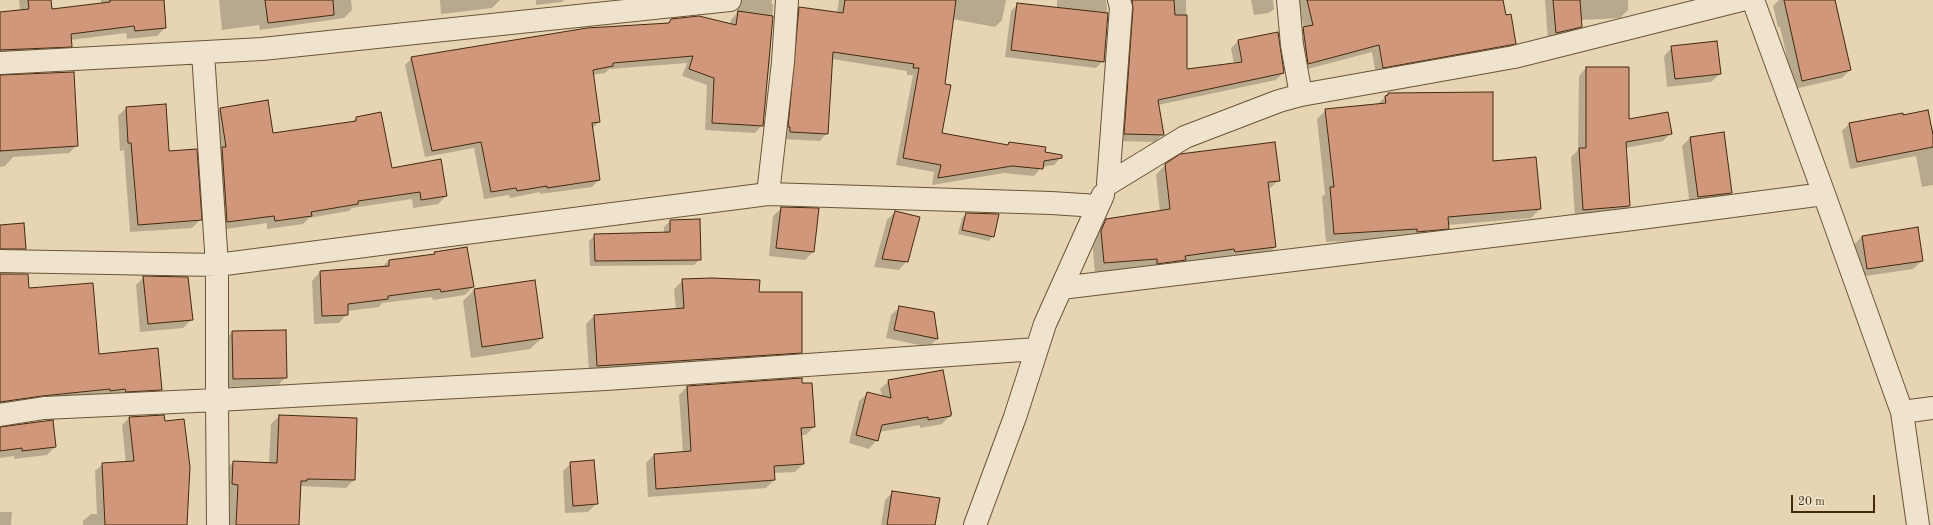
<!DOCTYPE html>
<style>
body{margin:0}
#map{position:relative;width:1933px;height:525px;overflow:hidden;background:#e6d4b2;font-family:"Old Standard TT",serif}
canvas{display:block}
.scale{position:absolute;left:1791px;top:495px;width:84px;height:18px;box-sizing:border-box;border:2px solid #422a0e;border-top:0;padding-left:5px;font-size:12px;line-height:14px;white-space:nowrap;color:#422a0e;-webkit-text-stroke:3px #efe3cd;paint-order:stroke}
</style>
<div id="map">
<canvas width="1933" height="525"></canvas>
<div class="scale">20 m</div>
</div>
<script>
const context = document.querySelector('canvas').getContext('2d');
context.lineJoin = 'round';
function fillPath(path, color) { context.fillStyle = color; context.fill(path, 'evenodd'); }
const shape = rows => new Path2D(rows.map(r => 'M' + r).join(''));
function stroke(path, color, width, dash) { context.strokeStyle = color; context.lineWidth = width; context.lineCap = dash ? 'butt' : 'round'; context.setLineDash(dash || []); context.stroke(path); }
fillPath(shape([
 [19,0,50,0,51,10,101,4,101,0,163,0,165,28,157,36,127,39,126,33,71,40,71,46,63,54,0,58,0,13,20,11],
 [219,0,351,0,352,10,344,18,260,30,259,25,222,30],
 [440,0,500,0,492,8,441,14],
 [536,0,565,0,562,2,536,5],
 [741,0,772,0,771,4,773,4,770,61,762,125,755,133,705,130,707,85,682,76,687,63,609,69,605,73,592,75,599,122,592,129,599,180,592,187,540,194,540,192,510,198,509,195,484,199,474,148,425,157,405,65,412,58,667,24,671,20,730,25,731,20,736,14],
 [839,0,1006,0,1002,20,995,27,952,19,944,85,941,134,1007,146,1009,144,1061,157,1054,165,1042,167,1034,176,1004,173,932,185,934,172,896,165,913,75,907,75,907,71,832,59,827,133,820,141,783,139,792,15,799,8,837,13],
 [1057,0,1106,0,1107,8,1103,61,1096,68,1005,57,1011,11,1018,4,1057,8],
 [1122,0,1186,0,1186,71,1234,64,1231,48,1238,41,1283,73,1276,80,1158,105,1162,135,1155,142,1118,141],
 [1251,0,1273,0,1274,9,1269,13,1254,15],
 [1297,0,1502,0,1506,16,1515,43,1507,51,1376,75,1372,52,1300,71,1296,36,1304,28],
 [1545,0,1628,0,1628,10,1620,18,1580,20,1581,27,1573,35,1548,40],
 [1779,0,1835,0,1850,70,1842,78,1794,89,1780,27,1778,27,1773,6],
 [1672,47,1720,74,1711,82,1667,87,1664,56],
 [1586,68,1628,120,1671,133,1663,141,1625,148,1629,206,1621,214,1575,217,1571,157,1578,150,1579,76],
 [0,76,77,145,69,153,13,157,5,166,0,167],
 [1388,94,1492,162,1540,209,1531,218,1448,225,1448,228,1439,237,1326,242,1322,197,1325,194,1317,119,1326,110,1377,105],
 [267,101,273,134,352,122,356,118,391,169,446,196,438,204,413,208,412,199,352,208,349,211,309,218,303,224,267,229,267,223,219,230,212,116,220,109],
 [126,108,200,220,192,228,130,232,124,150,120,151,118,116],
 [1903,116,1933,128,1933,185,1922,187,1916,156,1850,169,1842,131,1849,124],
 [1690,138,1731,192,1723,201,1690,205,1682,146],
 [1165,165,1279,180,1268,190,1275,247,1266,256,1095,272,1092,241,1097,229,1107,220,1160,212,1156,175],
 [782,208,813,252,805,260,769,256,773,216],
 [895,212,907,261,899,270,874,267,887,220],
 [966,214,993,236,989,241,958,234,962,218],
 [670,221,700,259,694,265,590,266,589,241,595,235,664,233,664,227],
 [0,226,25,249,17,257,0,257],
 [1862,236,1922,261,1913,269,1859,277,1854,245],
 [435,253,473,287,465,295,433,300,432,297,382,303,379,307,347,311,347,314,339,323,314,324,312,281,320,272,382,267,389,260,433,255],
 [0,274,28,289,98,355,161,390,152,398,0,409],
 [144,277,192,319,183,328,140,332,136,285],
 [683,280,758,293,801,352,792,361,589,374,586,324,594,316,676,310,674,289],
 [474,290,542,338,530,349,471,358,463,301],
 [900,307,937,339,929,347,886,338,891,315],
 [232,332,286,377,277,386,225,387,224,341],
 [889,381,950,416,942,424,920,428,920,425,879,432,877,440,869,449,849,443,859,401,868,393,882,396,880,389],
 [687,387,814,427,806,435,800,435,803,464,795,472,773,473,774,480,766,488,648,497,646,463,654,455,683,453,679,395],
 [163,416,186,525,83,525,83,521,91,514,97,514,95,471,103,464,126,463,122,425,129,418],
 [279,416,354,480,346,488,300,486,298,525,229,525,230,493,224,492,225,470,233,462,269,463,271,424],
 [0,427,55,447,47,455,14,459,14,456,0,458],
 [571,463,597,503,588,512,565,513,563,471],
 [893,492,935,525,881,525,885,500],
 [0,512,12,512,11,525,0,525]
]), '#0003');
const building = shape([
 [28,0,51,0,52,9,110,2,110,0,164,0,166,28,135,31,134,26,71,34,72,47,0,50,0,12,29,9,28,0],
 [265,0,333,0,334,15,268,23,265,0],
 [845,0,956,0,945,84,951,85,942,133,1008,145,1009,142,1046,147,1045,152,1062,155,1062,158,1044,161,1043,169,1012,166,938,178,941,165,903,158,919,68,913,68,914,64,833,52,828,134,790,132,790,127,788,127,799,7,843,13,845,0],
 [1132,0,1174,0,1175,15,1187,15,1187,69,1242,62,1238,40,1278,32,1284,73,1158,100,1164,135,1124,134,1133,8,1132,0],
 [1307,0,1503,0,1506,15,1511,14,1516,44,1383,68,1379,45,1308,64,1303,27,1313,25,1307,0],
 [1553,0,1580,0,1582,27,1556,33,1553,0],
 [1784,0,1835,0,1851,70,1802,81,1784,0],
 [1017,3,1108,13,1104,62,1011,50,1017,3],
 [738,11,773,16,763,126,712,123,714,78,689,69,693,56,613,63,613,66,593,70,600,122,592,123,600,180,547,188,547,186,517,191,516,188,491,192,481,142,432,151,411,57,587,28,669,23,671,19,699,16,736,25,738,11],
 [1717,41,1721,74,1675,79,1671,46,1717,41],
 [1586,67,1629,67,1629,119,1668,112,1672,134,1626,142,1630,206,1583,210,1579,148,1586,148,1586,67],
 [74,72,78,146,0,151,0,75,74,72],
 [1493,92,1493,161,1536,157,1541,209,1448,217,1449,229,1417,232,1417,229,1334,234,1330,187,1334,187,1325,109,1386,103,1385,96,1388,95,1388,93,1493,92],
 [268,100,273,133,356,121,356,117,381,112,392,168,441,159,447,196,421,200,420,192,358,201,358,204,311,212,312,216,275,221,274,216,227,222,222,147,226,147,220,108,268,100],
 [166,104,169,151,197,149,202,220,138,225,131,143,128,143,126,107,166,104],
 [1928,110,1933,135,1933,147,1857,162,1849,123,1903,113,1903,115,1928,110],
 [1724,132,1732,193,1698,197,1690,137,1724,132],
 [1275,142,1280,181,1268,182,1276,247,1235,252,1234,249,1185,256,1186,260,1157,264,1157,259,1104,263,1101,231,1106,219,1170,209,1165,164,1180,154,1275,142],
 [781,207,819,208,814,252,776,248,781,207],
 [895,211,920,217,908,262,882,259,895,211],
 [966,213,999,214,994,237,962,230,966,213],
 [700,219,701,260,595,261,594,234,670,232,670,220,700,219],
 [24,223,26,249,0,249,0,225,24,223],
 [1918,227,1923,261,1867,269,1862,236,1918,227],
 [467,247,474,287,441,292,440,289,388,296,388,299,348,304,348,315,322,316,320,271,389,266,389,260,435,254,434,252,467,247],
 [0,274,28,274,29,288,93,283,99,354,158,348,162,390,126,392,125,389,110,391,110,389,42,396,0,402,0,274],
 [143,276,188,277,193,320,148,324,143,276],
 [712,278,760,280,759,292,802,292,802,353,597,366,594,315,684,308,682,279,712,278],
 [535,280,543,338,482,347,474,289,535,280],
 [899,306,934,312,938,339,894,330,899,306],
 [286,330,287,378,233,379,232,331,286,330],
 [943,370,951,412,952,413,951,413,951,416,928,420,928,417,882,425,878,441,856,435,867,392,891,398,888,380,943,370],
 [802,378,802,383,812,383,815,427,801,428,804,464,774,466,775,480,656,489,654,454,691,451,687,386,802,378],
 [164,415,165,421,184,419,190,467,187,525,105,525,102,463,134,461,129,417,164,415],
 [279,415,357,418,355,480,307,479,307,481,301,481,299,525,236,525,238,485,232,484,233,461,277,463,279,415],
 [53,420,56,447,22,451,22,448,0,451,0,427,53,420],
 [594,460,598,504,573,506,570,462,594,460],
 [892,491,940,498,935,525,887,525,892,491]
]);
fillPath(building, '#d1977b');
stroke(building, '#422a0e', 1);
const minor = shape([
 [1119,0,1121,7,1108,184,1185,137,1279,101,1301,95,1514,57,1741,0],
 [1288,0,1292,45,1301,95],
 [1753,0,1824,194],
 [0,63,262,49,730,0],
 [768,194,783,62,787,0],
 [0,261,217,265,768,194,1051,203,1098,206],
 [1061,288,1633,219,1824,194,1902,412,1918,525],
 [1902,412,1933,408],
 [0,415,44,408,217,400,217,265,203,53],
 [218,525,217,400,606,379,1037,349],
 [975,525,1015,417,1045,324,1103,195]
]);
stroke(minor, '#6b5437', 24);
stroke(minor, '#efe3cd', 22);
</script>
